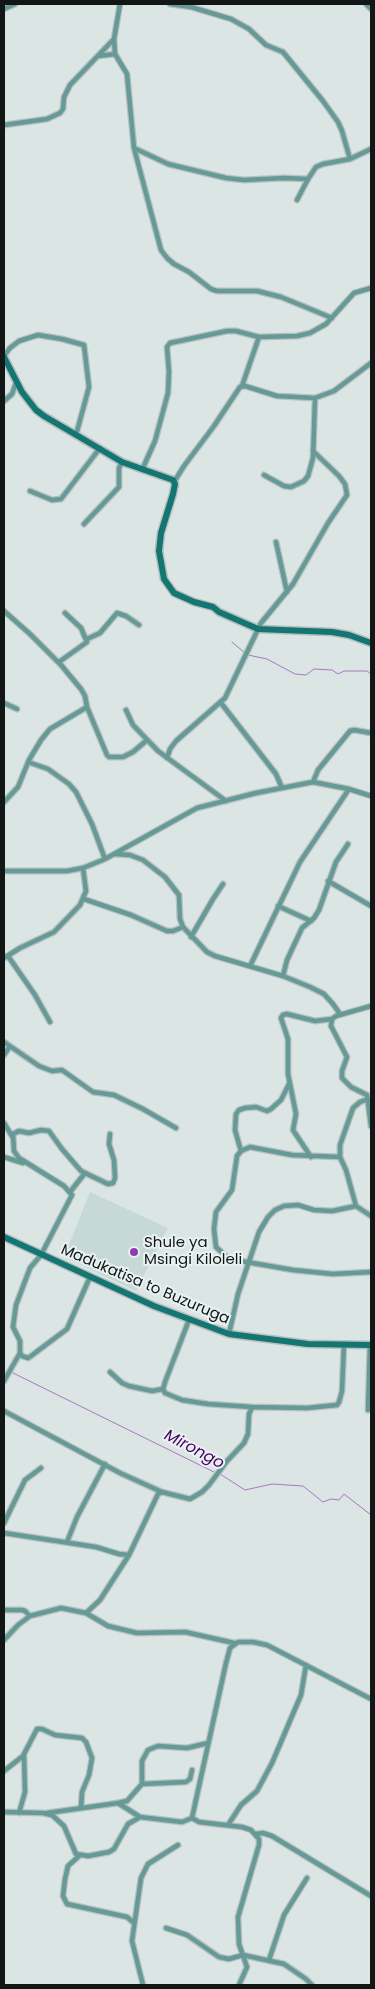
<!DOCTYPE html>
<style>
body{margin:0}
#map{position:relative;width:375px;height:1989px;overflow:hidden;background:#dbe5e4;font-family:Poppins,sans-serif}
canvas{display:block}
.frame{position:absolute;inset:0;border:5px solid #121615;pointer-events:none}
</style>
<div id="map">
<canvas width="375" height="1989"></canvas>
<div class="frame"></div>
</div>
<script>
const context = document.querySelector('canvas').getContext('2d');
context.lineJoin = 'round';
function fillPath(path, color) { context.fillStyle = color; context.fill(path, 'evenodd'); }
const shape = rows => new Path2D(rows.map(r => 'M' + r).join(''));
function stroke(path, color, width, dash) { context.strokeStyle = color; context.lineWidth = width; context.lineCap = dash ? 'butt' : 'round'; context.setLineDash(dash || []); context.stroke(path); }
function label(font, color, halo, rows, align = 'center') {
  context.font = font + ' Poppins,sans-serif'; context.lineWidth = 4; context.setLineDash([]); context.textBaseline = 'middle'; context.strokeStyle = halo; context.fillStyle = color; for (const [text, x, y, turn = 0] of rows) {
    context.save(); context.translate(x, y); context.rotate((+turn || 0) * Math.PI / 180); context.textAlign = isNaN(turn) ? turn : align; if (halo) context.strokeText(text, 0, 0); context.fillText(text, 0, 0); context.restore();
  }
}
fillPath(shape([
 [90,1192,168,1228,136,1291,64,1257]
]), '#c6d9d7');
stroke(shape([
 [232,642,245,653],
 [248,655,267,659,295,674,306,675,314,669,332,670,338,674,344,671,367,671,371,674],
 [11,1372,216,1473],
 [220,1474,245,1490,272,1484,303,1486,323,1502,331,1499,339,1500,344,1494,371,1515]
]), '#aa76c2', 1);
const street = shape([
 [120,4,114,39,115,54,127,74,134,148,161,250,167,258,174,264,189,272,211,289,217,291,257,291,281,297,332,318],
 [170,4,191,7,231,19,249,29,266,45,283,52,323,101,338,122,342,131,350,159],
 [366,4,371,9],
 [4,9,15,4],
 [98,56,115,54],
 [4,125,47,119,60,113,63,109,64,97,70,85,114,39],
 [134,148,168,164,226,178,244,180,284,178,308,179],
 [297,200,308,179,316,167,323,164,350,159,371,149],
 [4,356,10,348,19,341,38,335,62,339,84,345,89,387,76,435],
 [242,386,259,337],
 [4,401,12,394,16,383],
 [142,470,155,441,168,393,169,372,167,347,170,343,227,331,236,331,259,337,297,336,310,333,326,324,354,293,371,288],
 [264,475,284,486,291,487,304,481,308,476,313,458,315,398],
 [174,482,184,466,214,426,240,387,245,386,277,396,315,398,334,391,371,363],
 [30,491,52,500,61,499,100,448],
 [84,524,119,487,119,468,122,462],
 [276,542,287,592],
 [4,611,30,634,61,665,81,689,85,696,87,707,107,755,109,757,123,757,133,752,147,740],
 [87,639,100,633,117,613,126,616,139,625],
 [59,662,87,642,81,628,65,613],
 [4,703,17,709],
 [221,703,276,774,282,788],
 [126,710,133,725,158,751,226,801],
 [167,758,170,749,176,741,225,698,261,623,293,584,328,523,347,495,345,484,339,476,313,451],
 [28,762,48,769,69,784,76,792,92,824,105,859],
 [313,782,318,770,350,731,354,730,371,733],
 [4,802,18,787,29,760,41,740,50,729,87,707],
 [115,854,130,855,143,860,165,877,179,895,180,919,183,927,207,952,215,956,283,976,310,987,324,994,333,1004,340,1014],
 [4,871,67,871,83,868,105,859,197,808,256,793,313,782,349,789,371,796],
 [328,881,371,906],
 [84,899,131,915,167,931,173,931,183,927],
 [278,906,311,921],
 [191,937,213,899,223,884],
 [8,956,35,995,50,1022],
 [4,958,20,948,54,932,80,905,86,891,83,868],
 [250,966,300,862,349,789],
 [283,976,287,960,302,928,314,918,319,910,336,862,348,844],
 [371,1006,336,1016,332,1019,331,1026,347,1057,342,1071,342,1078,351,1087,367,1095,371,1126],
 [4,1042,39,1066,52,1071,62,1070,93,1092,114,1095,143,1109,176,1128],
 [4,1055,10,1046],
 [368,1099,360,1102,353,1108,340,1145,340,1157,346,1170,356,1206,371,1216],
 [4,1123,12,1136],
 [241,1151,235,1130,236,1114,239,1110,245,1108,256,1107,267,1111,271,1109,281,1100,289,1084],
 [4,1157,23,1163],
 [311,1157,293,1130,296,1114,288,1074,288,1039,281,1018,283,1015,287,1014,315,1021,332,1019],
 [340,1157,292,1155,250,1147,241,1151,237,1156,232,1190,216,1212,214,1229,216,1247,229,1259,293,1270,333,1274,371,1272],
 [70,1192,85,1173],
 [90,1277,67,1329,31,1356,28,1358,22,1356,20,1353,20,1341,13,1327,16,1305,30,1268,41,1255,72,1195,64,1186,19,1158,14,1151,13,1134,19,1131,29,1133,41,1130,49,1131,62,1149,81,1171,108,1184,113,1183,115,1178,114,1160,109,1144,110,1134],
 [189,1320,165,1382,163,1389,165,1393,182,1400,208,1404,252,1407],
 [229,1334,238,1294,259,1232,268,1217,275,1210,284,1206,298,1205,314,1210,332,1211,356,1206],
 [110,1372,122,1383,129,1386,152,1391,163,1389],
 [4,1381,20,1353],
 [368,1410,370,1345],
 [4,1411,120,1473,162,1492],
 [4,1523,25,1480,41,1468],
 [4,1533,96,1547,119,1554,129,1555,158,1494,162,1492,190,1499,202,1492,209,1485,227,1461,244,1443,248,1434,249,1414,252,1407,307,1408,337,1405,339,1402,342,1391,344,1344],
 [67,1542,77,1517,105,1464],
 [4,1610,22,1610,25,1611,30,1616],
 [86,1613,100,1600,129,1555],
 [4,1640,18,1625,30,1616,61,1608,86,1613,108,1626,137,1633,185,1632,234,1643],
 [4,1771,23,1756,37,1729,42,1729,55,1735,82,1738,86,1742,92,1758,89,1775,82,1792,81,1808],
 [142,1784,186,1782,190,1779,192,1770],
 [118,1803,127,1801,142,1784,142,1761,148,1750,158,1746,187,1748,208,1743],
 [4,1812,43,1813,52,1815,64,1826,76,1854,88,1856,109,1852,114,1849,128,1824,140,1817,182,1822,192,1818,226,1663,230,1648,238,1642,253,1642,267,1645,371,1699],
 [19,1813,25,1792,24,1755],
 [47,1813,118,1803,140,1817],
 [192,1818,199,1822,242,1827,251,1830,259,1839,259,1845,238,1917,239,1944,247,1967,239,1985],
 [228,1825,241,1805,257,1791,272,1763,301,1695,306,1665],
 [256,1834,263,1833,272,1836,371,1896],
 [79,1856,68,1866,65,1879,63,1896,67,1904,127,1917,134,1923],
 [166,1928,187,1935,219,1957,229,1959,243,1955,284,1964,306,1979,312,1985],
 [269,1960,284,1915,307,1878],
 [143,1985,132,1941,141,1878,148,1864,178,1845]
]);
const secondary = shape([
 [4,357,22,392,36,410,44,416,122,462,173,480,175,484,173,494,161,533,159,551,164,579,174,593,194,602,213,607,219,612,258,629,332,632,349,635,371,643],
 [4,1237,154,1306,229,1334,308,1344,371,1345]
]);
stroke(street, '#b7c0bf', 7);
stroke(secondary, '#b7c0bf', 9);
stroke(street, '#669a97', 4.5);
stroke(secondary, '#137673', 6);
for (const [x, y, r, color] of [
 [134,1252,5,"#8d3dad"]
]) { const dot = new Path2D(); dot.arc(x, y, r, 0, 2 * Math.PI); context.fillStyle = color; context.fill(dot); stroke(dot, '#e8f2f1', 2); }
label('15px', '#121615', '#e8f2f1', [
 ["Shule ya",144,1243],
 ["Msingi Kiloleli",144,1260]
], 'left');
label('15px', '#121615', '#e8f2f1', [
 ["Madukatisa to Buzuruga",145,1285,23]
]);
label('italic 16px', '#4c0165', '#e8f2f1', [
 ["Mirongo",194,1450,28]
]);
</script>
